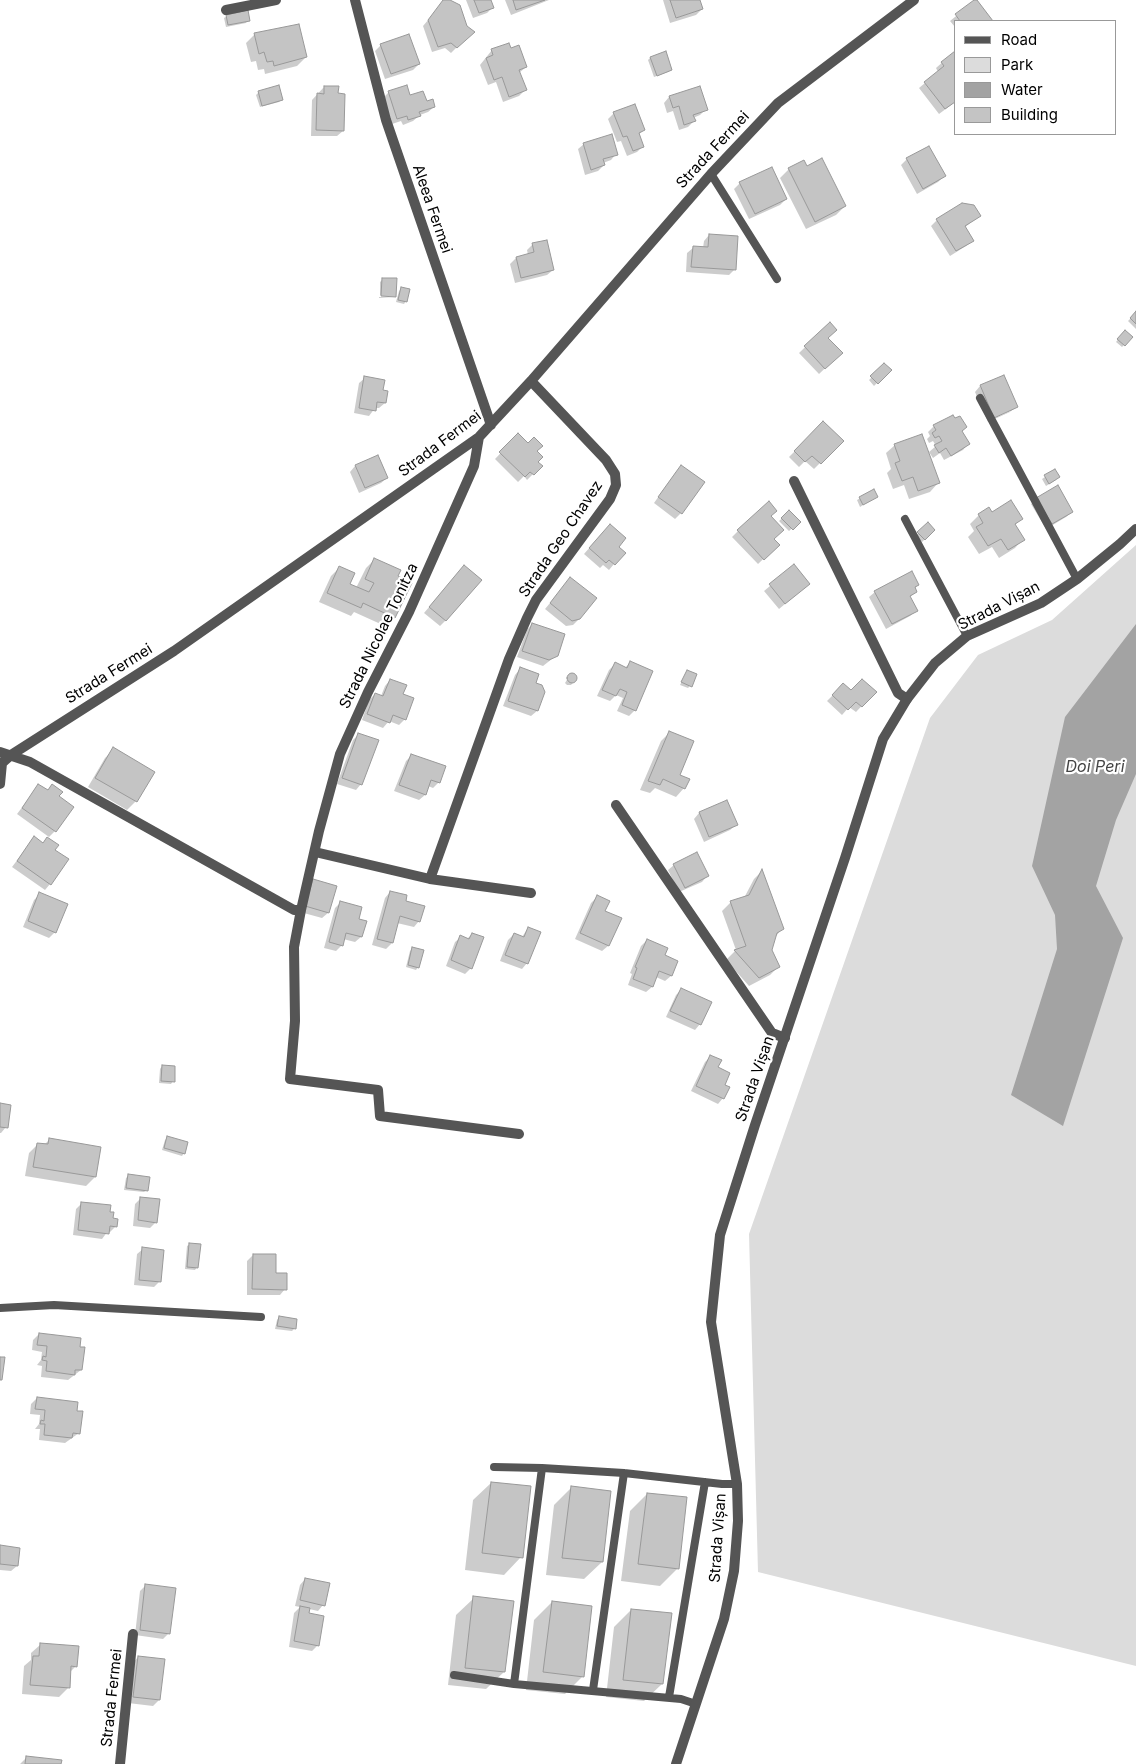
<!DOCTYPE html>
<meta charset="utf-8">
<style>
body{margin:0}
#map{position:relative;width:1136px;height:1764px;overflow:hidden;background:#fff;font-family:Inter,sans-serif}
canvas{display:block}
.legend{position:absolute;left:954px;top:20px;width:162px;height:115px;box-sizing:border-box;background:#fff;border:1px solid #999;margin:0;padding:6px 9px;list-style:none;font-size:15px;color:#000}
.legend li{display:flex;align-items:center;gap:10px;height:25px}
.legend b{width:25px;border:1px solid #999}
</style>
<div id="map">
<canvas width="1136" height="1764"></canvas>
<ul class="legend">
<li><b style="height:6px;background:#555"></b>Road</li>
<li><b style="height:14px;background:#dcdcdc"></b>Park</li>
<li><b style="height:14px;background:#a3a3a3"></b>Water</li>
<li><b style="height:14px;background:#c4c4c4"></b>Building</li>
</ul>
</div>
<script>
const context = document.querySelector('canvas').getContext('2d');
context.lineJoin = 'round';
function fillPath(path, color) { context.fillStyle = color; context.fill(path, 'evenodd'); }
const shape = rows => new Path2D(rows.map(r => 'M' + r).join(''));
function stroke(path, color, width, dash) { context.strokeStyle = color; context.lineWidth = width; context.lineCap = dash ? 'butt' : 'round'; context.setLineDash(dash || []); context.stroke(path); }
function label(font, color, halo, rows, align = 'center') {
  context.font = font + ' Inter,sans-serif'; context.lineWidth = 4.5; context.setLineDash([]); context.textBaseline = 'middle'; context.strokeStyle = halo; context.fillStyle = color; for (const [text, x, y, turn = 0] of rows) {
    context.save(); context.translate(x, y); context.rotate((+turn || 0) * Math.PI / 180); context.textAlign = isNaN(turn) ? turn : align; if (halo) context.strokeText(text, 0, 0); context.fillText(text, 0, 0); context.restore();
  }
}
fillPath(shape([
 [1136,545,1136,1666,758,1572,749,1234,930,718,978,655,1052,620]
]), '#dcdcdc');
fillPath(shape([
 [1136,624,1136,774,1116,820,1096,886,1123,938,1063,1126,1011,1095,1057,949,1055,915,1032,866,1065,717]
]), '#a3a3a3');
fillPath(shape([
 [445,0,447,0,467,37,451,53,445,48,432,52,423,26],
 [466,0,490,0,493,7,487,13,473,18],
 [505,0,549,0,511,15],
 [663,0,699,0,702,9,696,15,670,23],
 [976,0,991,21,955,21,955,27,950,21],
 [227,16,248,20,246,23,226,27,224,18],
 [255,34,306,57,297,66,265,74,264,69,258,70,256,61,251,62,246,43],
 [381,45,419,64,413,70,385,79,375,51],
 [492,50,526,67,519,73,525,90,519,96,503,102,496,82,488,85,480,65],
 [954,52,955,102,939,114,919,88,938,72,936,68],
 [650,58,671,70,668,72,654,77,648,60],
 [324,87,343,131,337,136,311,136,312,100],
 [699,88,706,109,700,115,693,118,694,121,688,127,679,130,673,111,667,113,664,103,669,97],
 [259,92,282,99,279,102,260,107,256,95],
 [389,92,409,96,434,107,428,112,420,115,413,121,403,125,401,121,392,124,383,98],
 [614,113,644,130,638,135,643,146,637,152,627,156,621,141,617,142,608,119],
 [584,144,616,154,611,160,603,163,604,165,598,171,585,175,578,149],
 [907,159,944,176,938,182,917,194,901,165],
 [806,167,845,206,836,215,806,229,780,178,789,169],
 [740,183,786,199,780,205,749,219,734,189],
 [979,216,964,228,972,241,966,246,950,256,931,226,937,220],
 [709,235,735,269,729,275,686,272,687,253,693,248,703,248,704,241],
 [533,244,553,270,547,275,515,283,510,264,516,258,528,255,527,250],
 [383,279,395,297,394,297,394,296,380,295,380,282],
 [401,289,406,301,404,304,396,302,399,291],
 [379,297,393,298,379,298],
 [1136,313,1136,329,1128,321],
 [830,323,827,338,841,353,819,374,799,353],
 [1122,334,1124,345,1122,347,1116,342],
 [884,365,890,370,874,386,869,380],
 [1003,376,1016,407,1010,412,988,422,975,392,980,386],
 [1011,409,1011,411,988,421],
 [365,378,381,391,385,403,379,408,375,408,369,416,354,413,359,383],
 [953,416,966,427,962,432,968,444,963,450,944,460,940,453,933,458,929,452,936,446,933,441,929,443,927,439,930,436,928,432,934,426],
 [823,423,842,441,814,469,805,461,799,467,789,457],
 [518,435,535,451,536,462,541,466,527,480,524,476,518,482,495,459],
 [895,445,938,483,930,492,909,499,904,485,893,489,887,473,891,469,886,453],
 [378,457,387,478,381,483,359,493,350,472,355,466],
 [1054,471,1056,480,1046,486,1042,479],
 [676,472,681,513,675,519,654,503],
 [873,491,876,497,860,507,857,500],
 [1037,499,1072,512,1066,517,1046,529,1031,504],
 [789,512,799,522,789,531,779,521],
 [991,513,1021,519,1015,525,1023,539,1015,548,999,558,992,547,979,554,968,537,974,531,970,524,979,515],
 [770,517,773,539,778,545,758,564,732,537,738,531],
 [928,524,934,530,922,542,916,536],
 [604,531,617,547,614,564,609,570,603,565,600,568,584,554],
 [375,559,396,577,394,618,385,626,354,612,351,616,319,602,331,576,340,567,348,584,356,588,366,568],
 [794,566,809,584,779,609,764,591],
 [459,572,446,620,440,626,424,613],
 [570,579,579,619,573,625,566,626,545,609],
 [918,585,914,589,916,592,909,598,916,611,910,616,886,629,869,597,875,592],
 [532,624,557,655,543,666,517,657,527,630],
 [630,662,635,710,629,716,617,711,623,698,616,695,610,701,597,696,609,670,615,664,625,668],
 [520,669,543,692,537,711,531,716,503,706,515,675],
 [687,671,690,686,688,688,680,685],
 [570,675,575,676,576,679,571,685,567,685,565,683],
 [390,680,402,694,405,719,399,725,389,721,383,728,362,720,369,700,375,694,381,696,385,686],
 [843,685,851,692,875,692,856,712,849,707,842,715,827,701],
 [670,732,679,776,684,788,676,797,655,788,650,793,640,790,661,741],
 [359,734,361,784,356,790,337,784,353,740],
 [114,749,136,801,127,810,88,787,105,758],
 [412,755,439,782,433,788,428,786,425,795,419,800,394,791,406,761],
 [39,785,58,797,55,831,49,837,17,814],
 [699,813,736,825,730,830,704,842,694,819],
 [34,838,53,850,50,884,45,890,12,867],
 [674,865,707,876,702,882,679,892,668,870],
 [762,871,782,929,775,937,770,950,779,966,770,975,749,986,726,960,736,950,722,911,731,902,744,898,754,879],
 [308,886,328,913,322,918,300,912],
 [390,892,404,902,419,921,414,927,397,923,392,943,386,949,372,945,385,898],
 [40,894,55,932,49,938,23,927,34,900],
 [597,897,604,911,608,946,602,951,575,939,591,903],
 [340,903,358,920,361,937,355,942,343,939,342,945,336,951,324,948,335,908],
 [528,928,527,963,522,969,500,961,508,940,514,934,522,937],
 [472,934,471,968,465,974,446,966,455,942,461,937,467,939],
 [647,940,663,956,677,962,671,976,665,981,656,977,652,987,646,992,628,985,632,974,630,973,641,946],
 [412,949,418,967,416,970,406,967,410,951],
 [682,989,700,1024,695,1030,666,1017,676,995],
 [711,1056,723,1086,723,1098,718,1104,691,1091,705,1062],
 [162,1066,173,1081,171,1084,159,1083,160,1069],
 [0,1105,6,1127,1,1133,0,1133],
 [167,1138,184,1153,182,1156,162,1150,165,1140],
 [49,1140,95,1177,86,1186,25,1176,29,1153,38,1144,44,1145],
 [129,1175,147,1190,144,1192,124,1190,126,1178],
 [141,1198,156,1222,150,1228,133,1226,135,1204],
 [82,1203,109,1213,116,1226,110,1232,108,1231,102,1239,73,1235,76,1209],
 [190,1244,197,1267,195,1270,185,1269,187,1246],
 [143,1249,159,1282,154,1287,134,1285,137,1254],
 [253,1255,275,1274,285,1289,280,1295,247,1295,247,1261],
 [279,1317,296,1320,294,1329,292,1331,275,1329,277,1320],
 [39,1334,79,1348,81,1370,68,1380,41,1377,42,1366,37,1365,41,1360,42,1352,32,1350,33,1340],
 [37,1398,76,1412,79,1433,65,1443,39,1440,40,1429,35,1429,39,1424,40,1415,30,1414,31,1404],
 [491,1483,521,1557,504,1575,465,1570,473,1500],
 [571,1488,602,1562,584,1579,546,1575,554,1505],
 [647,1494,678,1568,660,1586,621,1581,630,1511],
 [0,1547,17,1566,11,1571,0,1570],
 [305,1579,323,1605,318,1611,309,1609,308,1614,318,1645,312,1651,289,1647,294,1613,300,1607,295,1606,300,1585],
 [146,1585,169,1633,163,1639,135,1635,140,1591],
 [474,1598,504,1672,486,1689,448,1685,456,1615],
 [552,1602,582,1677,565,1694,526,1690,534,1620],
 [631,1610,662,1684,644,1701,606,1697,614,1627],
 [40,1645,76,1666,69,1673,68,1688,59,1697,22,1694,24,1666,31,1660,31,1653],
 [138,1657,163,1660,159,1700,153,1706,128,1703,133,1663],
 [27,1757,60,1764,20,1764]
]), '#0003');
const building = shape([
 [443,0,450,0,460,5,467,26,475,32,457,48,451,43,438,47,428,20,443,0],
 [474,0,491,0,494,8,479,13,474,0],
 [513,0,545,0,516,10,513,0],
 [670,0,700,0,703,9,676,18,670,0],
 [974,0,977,0,993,21,960,21,955,14,974,0],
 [248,10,250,21,228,25,226,15,248,10],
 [299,24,307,57,274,66,273,61,267,62,264,52,259,54,254,33,299,24],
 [409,34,420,64,391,74,380,44,409,34],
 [509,43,511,48,519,45,527,67,519,70,527,90,509,97,502,77,494,80,486,58,493,55,491,49,509,43],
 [666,51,672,70,657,76,650,57,666,51],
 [955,51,955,102,945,109,924,82,944,66,941,62,955,51],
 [279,85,283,100,262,106,258,91,279,85],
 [407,85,410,95,423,91,427,101,433,99,435,107,419,112,421,116,408,120,407,116,397,119,388,91,407,85],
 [324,86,339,86,338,93,345,94,344,131,316,130,317,93,324,94,324,86],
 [700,86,708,110,693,115,696,121,684,125,679,106,673,108,669,96,700,86],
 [635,104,645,130,639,133,644,147,633,151,627,136,623,137,613,112,635,104],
 [612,134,618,155,603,159,605,165,591,170,583,143,612,134],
 [929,146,946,176,923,189,906,158,929,146],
 [822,158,846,206,815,222,788,168,804,160,807,166,822,158],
 [772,167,787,199,755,214,739,182,772,167],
 [962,203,974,205,981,216,965,226,974,241,956,251,936,219,962,203],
 [709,234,738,236,736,270,691,267,693,246,708,247,709,234],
 [547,240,554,270,521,278,516,257,534,252,532,243,547,240],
 [382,278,397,278,396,297,381,296,382,278],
 [401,287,410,289,407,302,398,300,401,287],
 [1136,311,1136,324,1130,318,1136,311],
 [830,322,837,330,828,338,843,353,825,369,804,346,830,322],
 [1125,330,1133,337,1125,346,1117,339,1125,330],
 [884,363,892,370,878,384,870,376,884,363],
 [1004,375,1018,407,994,418,980,385,1004,375],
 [364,376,385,380,383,390,388,391,386,403,377,402,376,411,359,408,364,376],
 [953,415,955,418,960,416,967,427,962,431,970,444,951,456,946,448,939,453,934,445,942,441,939,436,935,438,932,433,936,430,933,425,953,415],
 [823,421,844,441,821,464,812,456,805,462,794,451,823,421],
 [518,433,528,443,534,437,543,446,537,451,543,457,538,462,543,466,534,475,530,472,525,477,499,452,518,433],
 [922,434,940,483,918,491,913,477,902,481,895,463,900,461,894,444,922,434],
 [378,455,388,478,365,488,355,465,378,455],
 [681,465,705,482,682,514,658,497,681,465],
 [1055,469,1060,477,1049,484,1044,475,1055,469],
 [1058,485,1073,512,1052,524,1036,498,1058,485],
 [874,489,878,497,863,505,859,497,874,489],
 [1011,500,1023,519,1015,524,1025,540,1008,550,1001,539,988,546,976,527,983,523,978,514,989,507,992,512,1011,500],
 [769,501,777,511,771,516,784,530,774,539,780,545,764,560,737,530,769,501],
 [789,510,801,522,793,530,781,518,789,510],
 [928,522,935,530,925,540,917,532,928,522],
 [610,524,626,538,619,547,626,553,615,565,609,560,606,563,589,548,610,524],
 [374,558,401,570,398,576,412,583,395,618,363,603,361,608,327,593,339,566,355,573,350,584,369,592,374,583,365,579,374,558],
 [794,564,810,584,785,604,769,584,794,564],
 [464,565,482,580,446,621,429,607,464,565],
 [912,571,919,585,915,587,917,592,910,596,918,611,892,624,874,591,912,571],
 [570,577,597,598,580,619,572,621,550,603,570,577],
 [532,623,565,634,558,656,549,660,522,651,532,623],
 [630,661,653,671,636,711,622,705,627,692,620,689,616,696,602,690,615,662,627,668,630,661],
 [520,667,539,674,536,683,542,685,545,692,538,711,508,701,520,667],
 [687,670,697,674,692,687,681,682,687,670],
 '567 678a5 5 0 1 1 10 0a5 5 0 1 1-10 0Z',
 [390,679,407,685,403,694,414,698,406,720,393,715,390,723,367,714,375,693,383,696,390,679],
 [862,679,877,692,862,707,856,702,848,710,832,695,843,683,851,690,862,679],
 [669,731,694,741,680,775,690,779,685,789,663,779,660,785,648,781,669,731],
 [358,733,379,740,362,785,342,778,358,733],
 [113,747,155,772,137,802,95,778,113,747],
 [411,754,446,766,440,783,431,780,426,795,399,785,411,754],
 [38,784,48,790,52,784,63,792,59,796,74,807,56,832,22,808,38,784],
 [727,800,738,825,709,837,699,812,727,800],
 [34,836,43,843,47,837,59,845,55,850,69,859,51,885,17,861,34,836],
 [697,852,709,876,685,888,673,864,697,852],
 [762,869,784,929,777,933,772,950,780,967,759,978,734,950,746,946,730,901,749,895,762,869],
 [313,879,337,886,329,913,305,906,313,879],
 [390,891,407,895,406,901,425,906,420,922,400,916,393,943,377,939,390,891],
 [39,892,68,904,56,933,28,921,39,892],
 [597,895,610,901,605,911,622,918,609,946,580,933,597,895],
 [340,901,362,907,359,919,367,921,362,937,346,933,343,946,329,942,340,901],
 [528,927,541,932,528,964,505,955,514,933,524,937,528,927],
 [472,933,484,937,472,969,451,960,460,935,469,939,472,933],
 [647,939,668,948,665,955,678,961,672,976,659,971,653,987,633,979,637,968,635,967,647,939],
 [412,947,424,950,419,968,408,965,412,947],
 [681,988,712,1002,701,1025,670,1011,681,988],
 [710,1055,722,1060,718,1067,730,1073,725,1085,730,1087,724,1099,696,1086,710,1055],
 [162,1065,175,1066,175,1082,161,1081,162,1065],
 [0,1103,11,1105,8,1128,0,1127,0,1103],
 [167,1136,188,1142,185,1154,164,1148,167,1136],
 [49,1138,101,1147,96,1177,33,1167,37,1143,48,1144,49,1138],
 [128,1174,150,1177,148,1191,126,1188,128,1174],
 [140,1197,160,1199,157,1223,138,1220,140,1197],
 [81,1202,111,1205,110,1212,114,1212,113,1218,118,1219,117,1227,110,1226,109,1234,78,1230,81,1202],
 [189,1243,201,1244,198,1268,187,1267,189,1243],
 [142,1247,164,1250,161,1282,139,1280,142,1247],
 [253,1254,276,1254,276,1273,287,1273,287,1290,252,1289,253,1254],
 [279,1316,297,1319,296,1329,277,1326,279,1316],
 [39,1333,81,1338,80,1347,85,1347,82,1370,75,1370,75,1375,46,1371,47,1361,42,1360,43,1356,46,1357,47,1346,37,1345,39,1333],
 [0,1357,5,1357,2,1380,0,1380,0,1357],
 [37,1397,78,1402,77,1411,83,1411,80,1434,73,1433,72,1438,44,1435,45,1424,40,1424,41,1420,44,1421,45,1410,35,1409,37,1397],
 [491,1482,531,1486,523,1558,482,1553,491,1482],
 [571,1486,611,1491,603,1562,562,1558,571,1486],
 [647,1493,687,1497,679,1569,638,1564,647,1493],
 [0,1545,20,1548,18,1566,0,1564,0,1545],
 [305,1578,330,1583,325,1606,300,1600,305,1578],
 [145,1584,176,1588,170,1634,140,1630,145,1584],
 [473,1596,514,1601,505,1672,465,1668,473,1596],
 [552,1601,592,1606,584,1677,543,1672,552,1601],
 [300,1606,310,1608,309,1613,324,1616,319,1646,294,1641,300,1606],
 [631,1609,672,1613,663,1684,623,1680,631,1609],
 [40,1643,79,1646,77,1667,71,1666,70,1688,30,1685,33,1656,39,1656,40,1643],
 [138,1656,165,1659,160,1700,133,1697,138,1656],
 [26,1756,62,1760,61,1764,25,1764,26,1756]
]);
fillPath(building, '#c4c4c4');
stroke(building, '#999', 1);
stroke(shape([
 [711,174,777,279],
 [980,398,1077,579],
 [905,519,967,636],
 [0,1308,54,1305,261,1317],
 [494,1467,542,1468],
 [454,1675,514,1684],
 [593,1690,624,1473],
 [669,1697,705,1482],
 [696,1704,681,1699,514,1684,542,1468,624,1473,722,1484,737,1484]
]), '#555', 8);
stroke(shape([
 [355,0,386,120,491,425],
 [226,10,276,0],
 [794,481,898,693,907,699],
 [0,752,30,762,294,910,301,910,319,831,340,754,368,692,409,612,474,466,479,437],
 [0,784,2,763,11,755,174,651,479,437,531,381,711,174,778,103,914,0],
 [616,805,772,1033,785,1038],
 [315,852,430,879,531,893],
 [430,879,509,659,527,618,536,600,610,499,616,485,615,474,606,460,531,381],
 [301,910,294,947,295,1021,290,1079,378,1090,380,1116,519,1134],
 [120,1764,133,1634]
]), '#555', 10);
stroke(shape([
 [676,1764,724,1619,734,1571,738,1521,737,1484,711,1322,720,1235,755,1125,845,858,883,739,907,699,935,663,967,636,1041,603,1077,579,1120,544,1136,529]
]), '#555', 10);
label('15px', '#000', '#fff', [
 ["Strada Fermei",713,150,-47],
 ["Aleea Fermei",432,209,71],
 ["Strada Fermei",440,444,-37],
 ["Strada Geo Chavez",561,539,-56],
 ["Strada Vișan",999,606,-27],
 ["Strada Nicolae Tonitza",379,636,-64],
 ["Strada Fermei",109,674,-32],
 ["Strada Vișan",755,1079,-71],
 ["Strada Vișan",718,1538,-86],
 ["Strada Fermei",112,1698,-84]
]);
label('italic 16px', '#444', '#fff', [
 ["Doi Peri",1095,767]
]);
</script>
